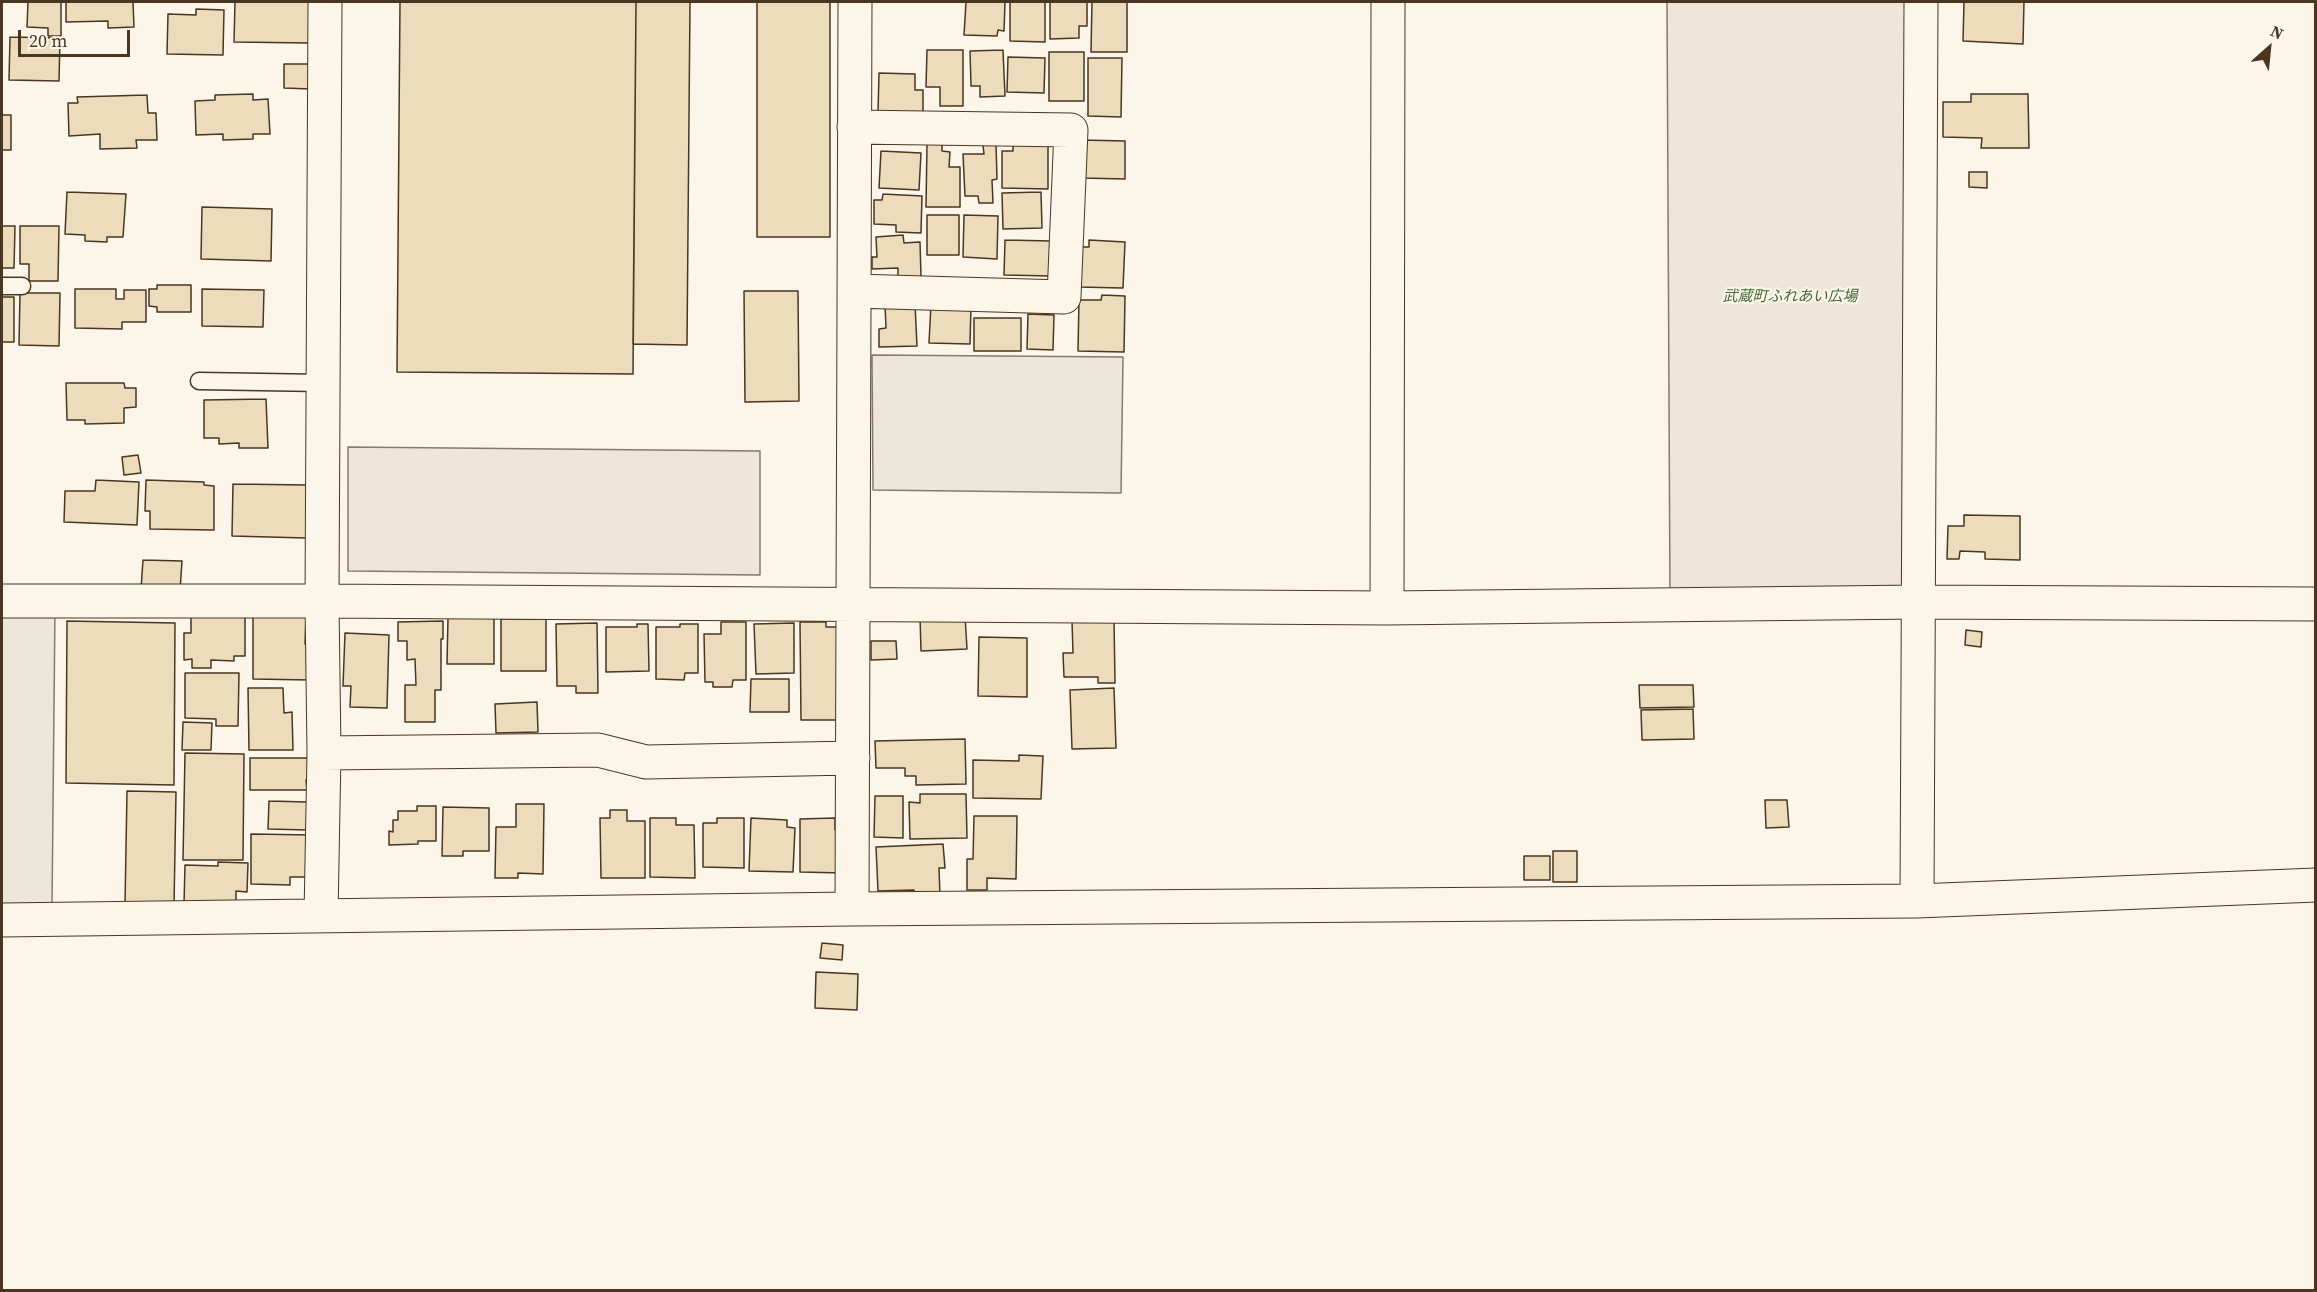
<!DOCTYPE html>
<meta charset="utf-8">
<style>
body{margin:0}
#map{position:relative;width:2317px;height:1292px;overflow:hidden;background:#fbf6e9;font-family:"Source Serif 4",serif}
canvas{display:block}
.frame{position:absolute;inset:0;border:3px solid #4a3520;pointer-events:none}
.north{position:absolute;left:2239px;top:18px;width:60px;height:60px;-webkit-text-stroke:4px #fbf6e9;paint-order:stroke;rotate:27deg;font-size:16px;font-weight:700;line-height:24px;text-align:center;color:#4a3520}
.north::after{content:'';display:block;margin:auto;width:21px;height:27px;background:#4a3520;clip-path:polygon(50% 0,100% 100%,50% 72%,0 100%)}
.scale{position:absolute;left:18px;top:30px;width:112px;height:27px;box-sizing:border-box;border:3px solid #4a3520;border-top:0;padding-left:8px;font-size:18px;line-height:21px;white-space:nowrap;color:#4a3520;-webkit-text-stroke:4px #fbf6e9;paint-order:stroke}
</style>
<div id="map">
<canvas width="2317" height="1292"></canvas>
<div class="frame"></div>
<div class="north">N</div>
<div class="scale">20 m</div>
</div>
<script>
const context = document.querySelector('canvas').getContext('2d');
context.lineJoin = 'round';
function fillPath(path, color) { context.fillStyle = color; context.fill(path, 'evenodd'); }
const shape = rows => new Path2D(rows.map(r => 'M' + r).join(''));
function stroke(path, color, width, dash) { context.strokeStyle = color; context.lineWidth = width; context.lineCap = dash ? 'butt' : 'round'; context.setLineDash(dash || []); context.stroke(path); }
function label(font, color, halo, rows, align = 'center') {
  context.font = font + ' "Source Serif 4","Noto Sans JP",serif'; context.lineWidth = 4.5; context.setLineDash([]); context.textBaseline = 'middle'; context.strokeStyle = halo; context.fillStyle = color; for (const [text, x, y, turn = 0] of rows) {
    context.save(); context.translate(x, y); context.rotate((+turn || 0) * Math.PI / 180); context.textAlign = isNaN(turn) ? turn : align; if (halo) context.strokeText(text, 0, 0); context.fillText(text, 0, 0); context.restore();
  }
}
const green = shape([
 [1667,2,1914,2,1911,593,1670,596,1667,2],
 [348,447,760,451,760,575,348,571,348,447]
]);
fillPath(green, '#ede6d9');
stroke(green, '#887966', 1.5);
const parking = shape([
 [872,355,1123,357,1121,493,873,490,872,355],
 [55,607,52,907,2,908,2,608,55,607]
]);
fillPath(parking, '#ede7d9');
stroke(parking, '#887966', 1.5);
const building = shape([
 [28,2,61,2,61,36,48,36,48,28,27,27,28,2],
 [66,2,133,2,134,27,108,28,108,21,66,22,66,2],
 [235,2,309,2,309,43,234,42,235,2],
 [400,2,636,2,633,374,397,372,400,2],
 [636,2,690,2,687,345,633,344,636,2],
 [757,2,830,2,830,237,757,237,757,2],
 [966,2,1005,2,1004,31,998,30,997,36,964,35,966,2],
 [1010,2,1045,2,1045,42,1010,41,1010,2],
 [1050,2,1087,2,1087,26,1079,26,1079,38,1050,39,1050,2],
 [1092,2,1127,2,1127,52,1091,52,1092,2],
 [1964,2,2024,2,2023,44,1963,41,1964,2],
 [196,9,224,10,223,55,167,54,168,14,196,15,196,9],
 [10,37,60,38,59,81,9,80,10,37],
 [927,50,963,50,963,106,940,106,940,87,926,87,927,50],
 [1003,50,1005,96,980,97,980,86,971,86,970,51,1003,50],
 [1049,52,1084,52,1084,101,1049,101,1049,52],
 [1008,57,1045,58,1044,93,1007,92,1008,57],
 [1088,58,1122,58,1121,117,1088,116,1088,58],
 [284,64,312,64,311,89,284,88,284,64],
 [879,73,915,74,915,90,923,90,923,114,878,113,879,73],
 [253,94,253,100,268,99,270,134,253,134,253,139,223,140,223,134,196,135,195,101,215,100,215,95,253,94],
 [1971,94,2028,94,2029,148,1981,148,1982,138,1943,137,1943,102,1971,102,1971,94],
 [147,95,148,113,156,113,157,140,136,140,137,148,100,149,100,134,69,136,68,103,78,103,77,97,147,95],
 [2,115,11,115,11,150,2,150,2,115],
 [1081,140,1125,141,1125,179,1081,178,1081,140],
 [927,144,942,144,942,151,950,152,949,167,960,167,960,207,926,207,927,144],
 [996,144,997,179,992,180,993,203,979,203,978,196,965,196,963,154,984,154,983,145,996,144],
 [1013,145,1048,145,1048,189,1002,188,1002,151,1013,151,1013,145],
 [881,151,921,153,919,190,879,188,881,151],
 [1969,172,1987,172,1987,188,1969,187,1969,172],
 [67,192,126,194,123,237,107,237,107,242,85,241,85,235,65,234,67,192],
 [1041,192,1042,228,1003,229,1002,193,1041,192],
 [883,194,922,196,921,233,896,232,896,225,874,224,874,200,882,200,883,194],
 [202,207,272,209,271,261,201,259,202,207],
 [927,215,959,215,959,255,927,255,927,215],
 [964,215,998,216,997,259,963,257,964,215],
 [2,226,15,226,14,268,2,268,2,226],
 [20,226,59,226,58,281,29,281,29,264,20,264,20,226],
 [903,235,904,243,920,242,921,277,898,278,898,268,872,269,872,257,877,257,876,237,903,235],
 [1005,240,1052,241,1050,276,1004,275,1005,240],
 [1089,240,1125,242,1123,288,1078,287,1079,247,1089,247,1089,240],
 [157,285,191,285,191,312,157,312,157,307,149,306,149,289,157,289,157,285],
 [75,289,116,289,116,299,124,299,124,290,146,290,146,322,122,322,122,329,75,328,75,289],
 [202,289,264,290,263,327,202,326,202,289],
 [744,291,798,291,799,401,745,402,744,291],
 [20,293,60,293,59,346,19,345,20,293],
 [1102,295,1125,296,1124,352,1078,351,1079,300,1101,300,1102,295],
 [2,297,14,297,14,342,2,342,2,297],
 [915,304,917,346,879,347,879,329,886,328,885,305,915,304],
 [931,304,971,306,970,344,929,343,931,304],
 [1028,314,1054,315,1053,350,1027,349,1028,314],
 [974,318,1021,318,1021,351,974,351,974,318],
 [66,383,124,383,125,388,136,388,136,407,124,408,124,423,85,424,85,420,67,420,66,383],
 [266,399,268,448,239,448,239,443,219,444,219,438,204,438,204,400,266,399],
 [138,455,141,473,124,475,122,457,138,455],
 [96,480,139,482,137,525,64,522,65,491,95,491,96,480],
 [146,480,204,482,204,485,214,486,214,530,150,529,150,511,145,511,146,480],
 [233,484,307,485,306,538,232,536,233,484],
 [1964,515,2020,516,2020,560,1985,559,1985,552,1960,551,1959,559,1947,559,1948,526,1964,526,1964,515],
 [143,560,182,561,180,591,141,589,143,560],
 [965,615,967,649,921,651,920,616,965,615],
 [191,616,245,616,245,656,234,656,234,661,211,660,211,668,192,668,192,659,184,660,184,633,191,633,191,616],
 [253,616,306,617,305,644,311,644,311,680,253,679,253,616],
 [448,618,494,618,494,664,447,664,448,618],
 [501,619,546,619,546,671,501,671,501,619],
 [1114,620,1115,683,1098,683,1098,677,1064,677,1063,653,1073,653,1072,621,1114,620],
 [67,621,175,623,174,785,66,783,67,621],
 [443,621,443,639,441,639,441,690,435,690,435,722,405,722,405,685,416,685,415,659,407,660,407,641,398,641,398,622,443,621],
 [721,622,746,622,746,680,733,680,732,687,713,687,713,682,705,682,704,634,721,634,721,622],
 [800,622,826,622,826,627,841,627,842,720,801,720,800,622],
 [597,623,598,693,576,693,576,686,557,686,556,624,597,623],
 [794,623,794,673,756,674,754,624,794,623],
 [637,624,648,624,649,671,606,672,606,627,637,627,637,624],
 [680,624,698,624,698,673,685,673,684,680,656,679,656,627,680,627,680,624],
 [1966,630,1982,632,1981,647,1965,645,1966,630],
 [345,633,389,635,387,708,350,707,351,686,343,686,345,633],
 [979,637,1027,638,1027,697,978,696,979,637],
 [871,641,896,641,897,659,871,660,871,641],
 [185,673,239,673,238,726,216,726,216,719,185,718,185,673],
 [751,679,789,679,789,712,750,712,751,679],
 [1639,685,1693,685,1694,707,1640,708,1639,685],
 [248,688,283,688,284,713,292,712,293,750,249,750,248,688],
 [1114,688,1116,748,1072,749,1070,690,1114,688],
 [537,702,538,732,496,733,495,704,537,702],
 [1693,709,1694,739,1642,740,1641,710,1693,709],
 [183,722,212,723,211,750,182,750,183,722],
 [965,739,966,784,916,785,916,776,905,776,905,768,876,768,875,741,965,739],
 [185,753,244,754,243,860,183,860,185,753],
 [1019,755,1043,756,1041,799,973,798,973,760,1019,761,1019,755],
 [250,758,313,758,313,780,306,780,307,790,250,790,250,758],
 [127,791,176,792,174,906,125,905,127,791],
 [920,794,966,794,967,838,910,839,909,802,920,803,920,794],
 [875,796,903,796,903,838,874,837,875,796],
 [1765,800,1787,800,1789,827,1766,828,1765,800],
 [269,801,307,802,307,830,268,829,269,801],
 [516,804,544,804,543,874,518,873,518,878,495,878,496,827,516,827,516,804],
 [417,806,436,806,436,841,418,841,418,844,389,845,389,831,393,832,393,820,398,820,398,811,417,811,417,806],
 [443,807,489,808,489,851,463,851,463,856,442,856,443,807],
 [610,810,627,810,627,821,645,821,645,878,601,878,600,818,610,818,610,810],
 [974,816,1017,816,1016,879,987,878,987,890,967,890,967,859,973,859,974,816],
 [650,818,676,818,676,825,694,825,695,878,650,877,650,818],
 [717,818,744,818,744,868,703,867,703,823,717,823,717,818],
 [751,818,787,820,787,827,795,828,793,872,749,871,751,818],
 [835,818,835,830,843,829,843,873,800,872,800,819,835,818],
 [251,834,312,835,312,877,290,877,290,885,251,884,251,834],
 [943,844,945,868,939,868,940,896,914,897,914,890,878,891,876,847,943,844],
 [1553,851,1577,851,1577,882,1553,882,1553,851],
 [1524,856,1550,856,1550,880,1524,880,1524,856],
 [218,862,248,863,247,892,236,891,236,905,184,904,185,865,218,866,218,862],
 [822,943,843,945,842,960,820,958,822,943],
 [816,972,858,974,857,1010,815,1008,816,972]
]);
fillPath(building, '#ecdcbc');
stroke(building, '#4a3520', 1.5);
const lane = shape([
 [2,286,22,286],
 [199,381,323,383]
]);
const street = shape([
 [854,291,1064,297,1071,130,854,127],
 [2,601,322,601,1387,608,1918,602,2316,604],
 [1387,608,1388,2],
 [324,753,598,750,646,762,853,758],
 [1917,901,1921,2],
 [852,909,855,2],
 [321,916,324,753,322,601,325,2],
 [2,920,852,909,1917,901,2316,885]
]);
stroke(lane, '#4a3520', 19);
stroke(street, '#4a3520', 35);
stroke(lane, '#fbf6e9', 16);
stroke(street, '#fbf6e9', 33);
label('italic 15px', '#436837', '#fbf6e9', [
 ["武蔵町ふれあい広場",1790,297]
]);
</script>
